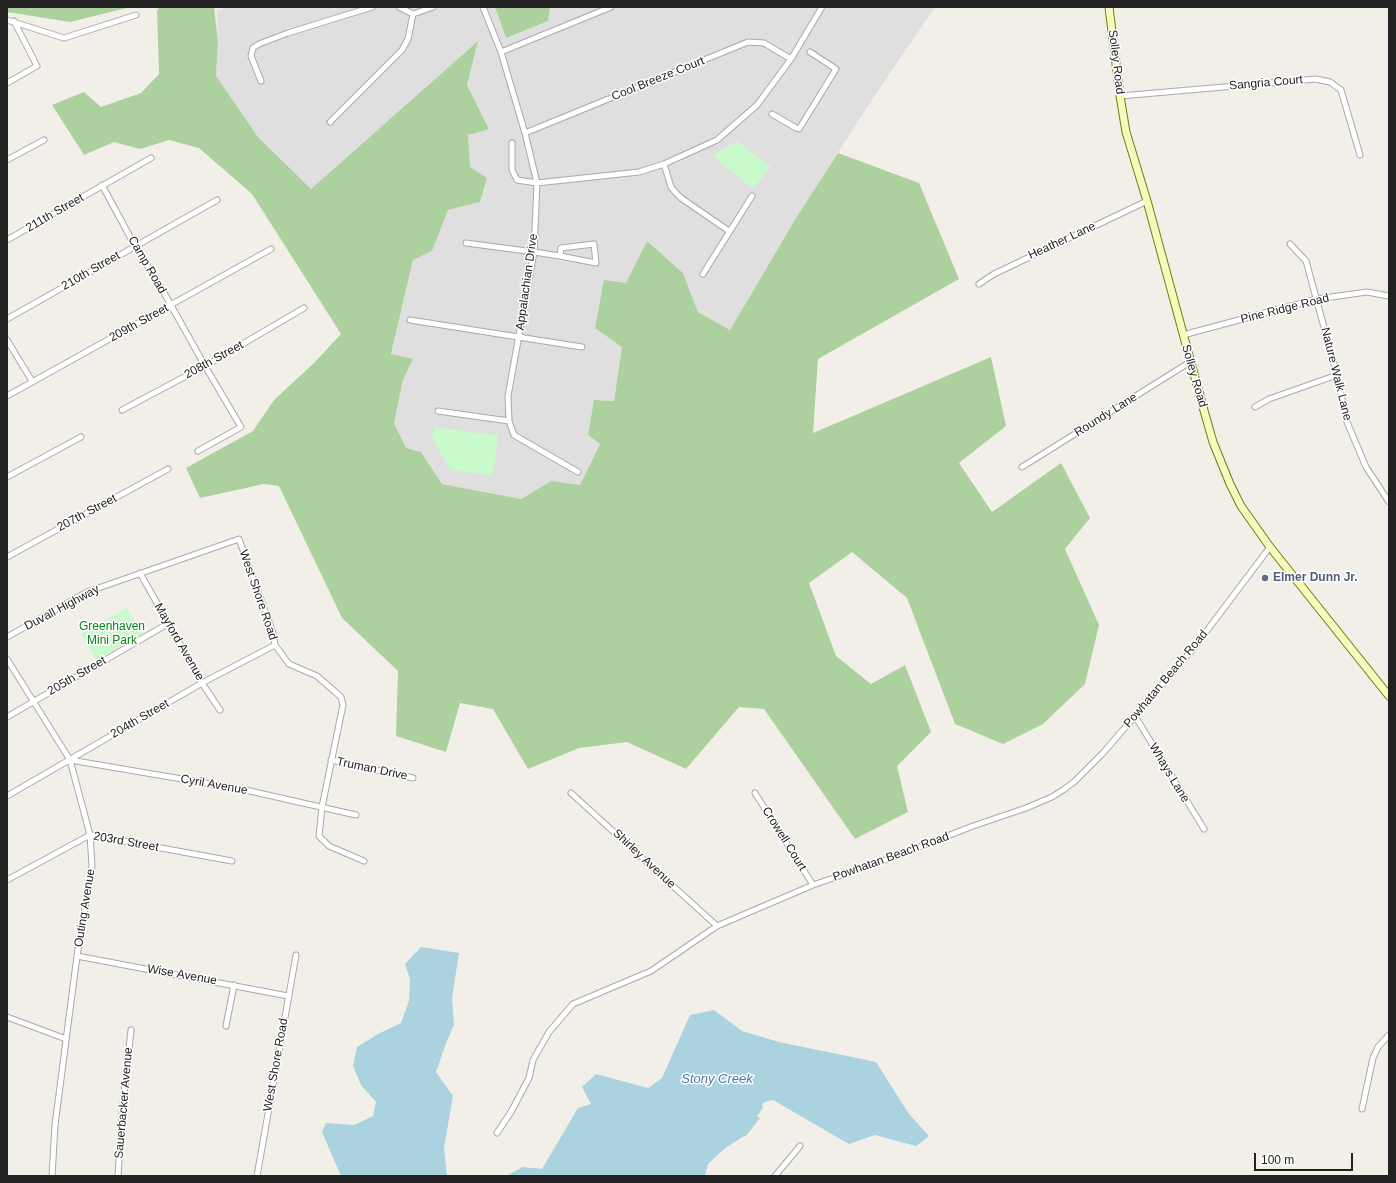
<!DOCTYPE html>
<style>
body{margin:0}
#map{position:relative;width:1396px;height:1183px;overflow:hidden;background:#f2efe9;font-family:Helvetica,sans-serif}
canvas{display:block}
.frame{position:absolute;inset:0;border:8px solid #222;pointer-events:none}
.scale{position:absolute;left:1254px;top:1153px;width:99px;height:18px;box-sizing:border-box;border:2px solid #222;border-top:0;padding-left:5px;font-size:12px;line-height:14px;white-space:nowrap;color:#222;-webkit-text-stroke:3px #fff;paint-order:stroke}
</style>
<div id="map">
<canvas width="1396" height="1183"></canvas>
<div class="frame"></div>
<div class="scale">100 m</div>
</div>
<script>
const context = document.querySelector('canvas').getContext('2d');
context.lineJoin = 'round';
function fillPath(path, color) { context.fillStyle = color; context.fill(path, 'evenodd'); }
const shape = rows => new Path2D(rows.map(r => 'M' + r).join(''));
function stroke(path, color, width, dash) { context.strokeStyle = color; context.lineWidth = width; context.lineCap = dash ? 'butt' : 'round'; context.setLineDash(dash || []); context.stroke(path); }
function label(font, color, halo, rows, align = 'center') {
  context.font = font + ' Helvetica,sans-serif'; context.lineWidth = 3; context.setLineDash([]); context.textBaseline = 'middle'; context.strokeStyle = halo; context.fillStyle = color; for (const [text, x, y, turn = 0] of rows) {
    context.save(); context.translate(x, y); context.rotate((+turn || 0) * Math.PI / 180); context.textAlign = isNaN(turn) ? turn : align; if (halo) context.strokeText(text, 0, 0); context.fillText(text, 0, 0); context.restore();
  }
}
fillPath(shape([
 [229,7,495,7,506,38,548,21,550,7,935,7,873,98,796,218,730,330,698,312,683,273,647,241,626,283,622,347,614,401,594,400,588,435,600,444,580,485,551,481,521,499,442,484,421,452,406,448,394,423,403,380,413,359,391,355,413,260,432,251,448,210,480,202,487,179,470,167,468,135,489,128,467,85,477,42,311,189,258,137,216,76,218,41,217,11]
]), '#e0dfdf');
fillPath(shape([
 [7,7,131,7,70,22,7,12],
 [159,7,214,7,218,41,216,76,258,137,311,189,478,41,467,85,489,129,468,135,470,167,487,178,480,202,448,210,432,251,413,260,391,354,413,359,403,380,394,423,406,448,421,452,442,484,521,499,551,481,580,485,600,444,588,435,594,400,614,401,622,347,595,328,604,280,626,283,647,241,683,273,698,312,730,330,796,218,838,153,919,183,959,279,818,359,813,433,991,357,1006,426,959,463,992,512,1061,463,1090,518,1065,549,1099,625,1085,684,1043,724,1003,744,955,724,907,598,852,552,809,583,836,656,871,684,905,665,931,732,897,766,908,812,855,839,764,709,739,707,686,769,627,742,579,748,528,769,493,709,460,703,446,752,396,736,398,671,342,618,279,486,264,484,200,498,186,468,253,431,274,400,314,363,341,334,252,194,199,148,169,140,140,149,114,142,84,155,52,105,84,92,101,107,141,93,159,74,157,11],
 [495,7,550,7,548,21,506,38]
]), '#add19e');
fillPath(shape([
 [737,141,771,167,753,189,712,156],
 [435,427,484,434,498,435,493,475,451,470,432,439],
 [127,608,142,634,96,660,81,634]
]), '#c8facc');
fillPath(shape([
 [421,947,459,953,452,998,454,1025,446,1043,436,1072,453,1096,444,1148,447,1176,341,1176,322,1132,326,1123,354,1125,373,1116,376,1102,361,1085,353,1066,357,1047,378,1034,401,1023,409,1001,410,979,405,964],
 [714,1010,742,1031,779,1042,876,1062,909,1114,929,1136,916,1146,875,1135,849,1144,773,1100,764,1102,762,1105,763,1108,757,1116,760,1118,746,1136,744,1136,724,1149,708,1164,705,1176,507,1176,522,1167,542,1169,578,1108,591,1104,582,1087,596,1074,648,1088,662,1078,690,1015]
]), '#aad3df');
const minor = shape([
 [399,7,413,14,433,7],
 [483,7,501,52,525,133,537,183,534,252,508,396,509,421,514,435,578,472],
 [7,20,64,38,136,15],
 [501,52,611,7],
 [261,81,251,56,253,48,259,44,288,33,372,7],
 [7,83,37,66,14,21],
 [1120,96,1316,79,1330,82,1341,90,1360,155],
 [772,114,796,128,799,129,836,69,810,52],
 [330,122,402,50,408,39,413,14],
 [525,133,748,42,764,43,791,59],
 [512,143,512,170,517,180,537,183,639,172,664,164,717,140,757,105,791,59,822,7],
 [7,160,44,140],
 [664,164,671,187,675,192,681,198,729,231],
 [102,185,135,246,159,284,205,366,241,427,198,451],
 [7,240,151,158],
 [466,243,534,252,560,256,596,263,594,244,561,248,560,256],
 [1290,244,1306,261,1337,375,1347,422,1366,467,1389,502],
 [703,274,752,196],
 [979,284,994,274,1147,201],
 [7,319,217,200],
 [410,320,582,347],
 [1183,335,1317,299,1367,292,1389,296],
 [7,340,32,381],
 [7,396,271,249],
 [1255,407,1269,399,1337,375],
 [122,410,205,366,304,308],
 [438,411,509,421],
 [1022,467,1190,362],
 [7,477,81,437],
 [7,557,168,469],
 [140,573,202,683,220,710],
 [7,637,87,592,239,539,273,633,275,645,289,664,317,676,341,697,343,705,322,807,319,836,329,846,364,861],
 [7,659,70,760,90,835,92,866,77,956,55,1125,52,1176],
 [1135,716,1204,829],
 [7,717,169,623],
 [70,760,241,789,356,815],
 [331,760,413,778],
 [571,793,717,926],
 [755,793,813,885],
 [7,796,202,683,275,645],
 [7,880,90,835,232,861],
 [77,956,288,996],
 [7,1017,66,1039],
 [226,1026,234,985],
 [1362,1109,1373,1058,1378,1047,1389,1035],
 [497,1133,511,1112,529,1078,533,1060,549,1032,573,1004,651,971,717,926,813,885,891,858,973,826,1026,808,1052,797,1063,790,1074,782,1103,753,1193,649,1270,547],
 [118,1176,122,1113,131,1030],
 [257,1176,296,955],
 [775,1176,800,1146]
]);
const secondary = shape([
 [1109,7,1120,96,1126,132,1147,201,1203,407,1213,442,1230,484,1241,506,1270,547,1389,696]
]);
stroke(minor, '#a9a9a9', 7);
stroke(secondary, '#707d05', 9);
stroke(minor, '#fff', 5);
stroke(secondary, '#f7fabf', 7);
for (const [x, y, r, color] of [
 [1265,578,4,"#5c6f8a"]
]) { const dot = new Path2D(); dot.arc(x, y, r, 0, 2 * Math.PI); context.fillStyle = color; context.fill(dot); stroke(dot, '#fff', 1.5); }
label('12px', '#222', '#fff', [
 ["Solley Road",1116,62,83],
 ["Cool Breeze Court",658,79,-22],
 ["Sangria Court",1266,83,-5],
 ["211th Street",55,213,-30],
 ["Heather Lane",1062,241,-25],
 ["Camp Road",147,265,60],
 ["210th Street",91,271,-30],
 ["Appalachian Drive",527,282,-82],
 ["Pine Ridge Road",1285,309,-14],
 ["209th Street",139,323,-29],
 ["208th Street",214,360,-29],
 ["Nature Walk Lane",1336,374,76],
 ["Solley Road",1194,376,74],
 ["Roundy Lane",1106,415,-32],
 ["207th Street",87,513,-28],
 ["West Shore Road",258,595,71],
 ["Duvall Highway",62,608,-28],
 ["Mayford Avenue",179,642,60],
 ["205th Street",77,676,-30],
 ["Powhatan Beach Road",1166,679,-50],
 ["204th Street",140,719,-30],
 ["Truman Drive",372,769,12],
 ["Whays Lane",1169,773,59],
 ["Cyril Avenue",214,785,10],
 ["Crowell Court",784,839,58],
 ["203rd Street",126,842,10],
 ["Powhatan Beach Road",891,857,-20],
 ["Shirley Avenue",644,859,43],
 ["Outing Avenue",85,908,-81],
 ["Wise Avenue",182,975,10],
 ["West Shore Road",276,1065,-80],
 ["Sauerbacker Avenue",124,1103,-85]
]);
label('bold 12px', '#4e5e75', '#fff', [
 ["Elmer Dunn Jr.",1273,578]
], 'left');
label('12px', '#0c8416', '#fff', [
 ["Greenhaven",112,627],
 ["Mini Park",112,641]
]);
label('italic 13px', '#4a7aab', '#fff', [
 ["Stony Creek",717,1079]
]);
</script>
